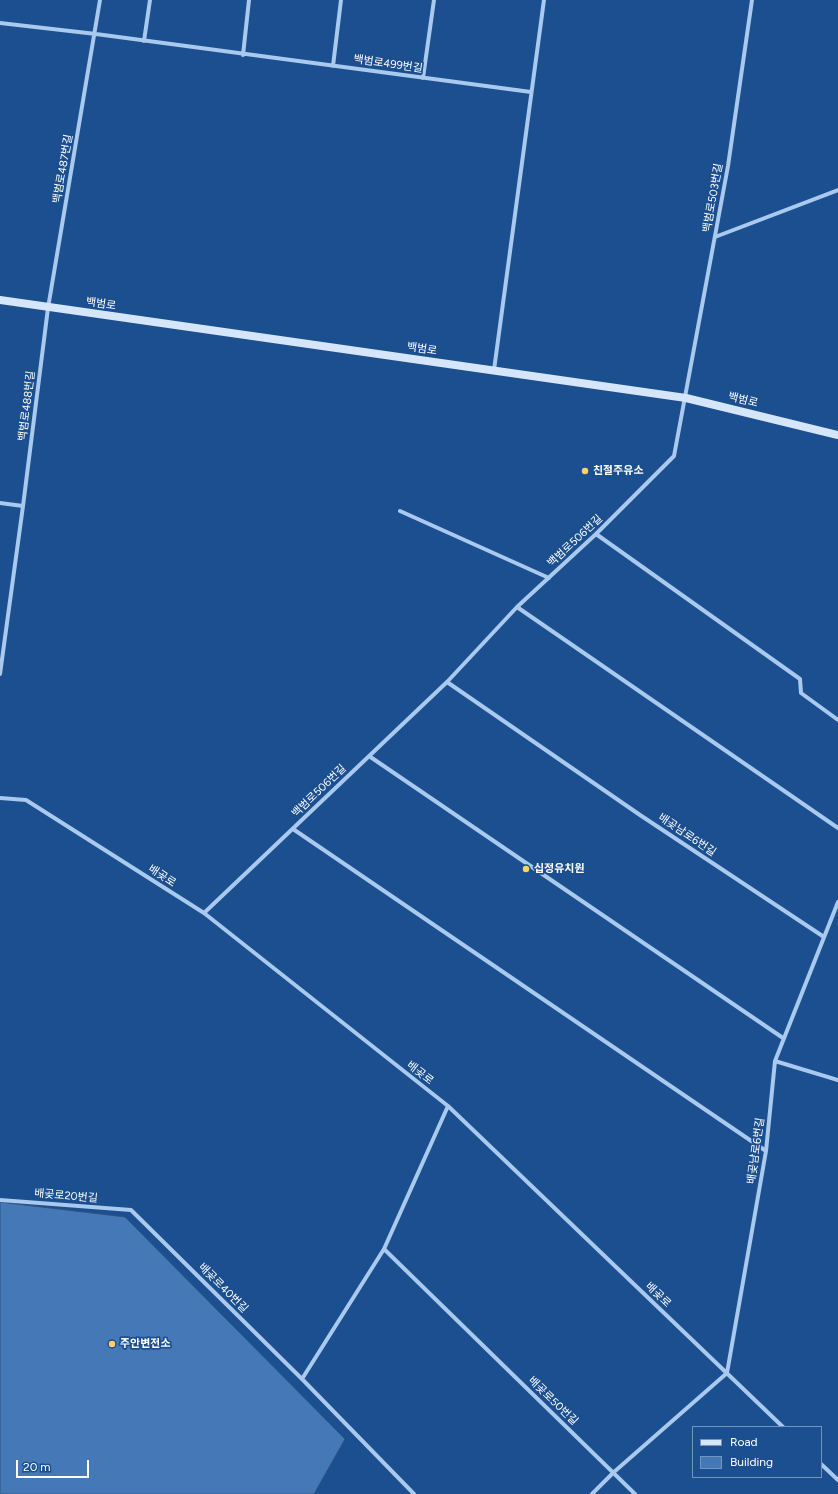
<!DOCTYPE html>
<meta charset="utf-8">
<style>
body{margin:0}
#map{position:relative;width:838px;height:1494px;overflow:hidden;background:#1b4f8f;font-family:Figtree,sans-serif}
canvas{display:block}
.legend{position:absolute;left:692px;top:1426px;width:130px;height:52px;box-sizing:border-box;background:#1b4f8f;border:1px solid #7695bc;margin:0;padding:5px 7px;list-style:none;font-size:12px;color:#fff}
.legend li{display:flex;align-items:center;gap:8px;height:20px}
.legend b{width:20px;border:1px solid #7695bc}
.scale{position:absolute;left:16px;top:1460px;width:73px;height:18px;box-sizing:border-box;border:2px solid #fff;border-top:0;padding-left:5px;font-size:12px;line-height:14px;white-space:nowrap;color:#fff;-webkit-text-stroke:3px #1b4f8f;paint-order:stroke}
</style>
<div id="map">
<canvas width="838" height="1494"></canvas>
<ul class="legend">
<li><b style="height:5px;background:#d6e6fa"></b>Road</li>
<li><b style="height:11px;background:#4478b7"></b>Building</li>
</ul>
<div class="scale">20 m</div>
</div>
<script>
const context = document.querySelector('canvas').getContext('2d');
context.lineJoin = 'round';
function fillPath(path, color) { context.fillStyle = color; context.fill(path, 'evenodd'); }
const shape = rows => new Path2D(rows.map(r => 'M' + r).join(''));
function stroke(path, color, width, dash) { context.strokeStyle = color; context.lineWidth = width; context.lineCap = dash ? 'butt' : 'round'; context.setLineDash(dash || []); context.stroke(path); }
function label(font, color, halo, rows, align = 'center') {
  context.font = font + ' Figtree,"Noto Sans KR",sans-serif'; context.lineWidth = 3.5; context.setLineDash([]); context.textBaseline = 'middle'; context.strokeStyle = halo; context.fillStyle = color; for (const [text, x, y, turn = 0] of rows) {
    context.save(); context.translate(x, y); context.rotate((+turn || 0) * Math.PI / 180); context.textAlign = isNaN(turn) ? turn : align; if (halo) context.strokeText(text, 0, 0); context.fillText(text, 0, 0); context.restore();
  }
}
const building = shape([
 [0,1202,125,1217,345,1439,314,1494,0,1494,0,1202]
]);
fillPath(building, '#4478b7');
stroke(building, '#305480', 1);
stroke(shape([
 [0,23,96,34,531,92],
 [144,41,150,0],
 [243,55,249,0],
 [333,66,341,0],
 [423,78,434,0],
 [715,237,838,190],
 [494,370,544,0],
 [0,503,23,506],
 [400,511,549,578],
 [596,534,800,679,801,693,838,720],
 [517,607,838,828],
 [0,674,23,506,48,308,100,0],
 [447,682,640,815,824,937],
 [369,756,783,1038],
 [0,798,26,800,204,913,448,1106,783,1427],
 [293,829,766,1151],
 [204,913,447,682,517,607,596,534,674,456,728,166,752,0],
 [775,1061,838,1080],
 [0,1200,131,1210,302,1379,414,1494],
 [384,1249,635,1494],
 [302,1379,384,1249,448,1106],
 [821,1464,838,1480],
 [592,1494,614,1472,727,1373,766,1151,775,1061,838,902]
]), '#a9c9ee', 4);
stroke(shape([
 [0,300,686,398,838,435]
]), '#d6e6fa', 8);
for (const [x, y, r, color] of [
 [585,471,4,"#ffd166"],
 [526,869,4,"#ffd166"],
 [112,1344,4,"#ffd166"]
]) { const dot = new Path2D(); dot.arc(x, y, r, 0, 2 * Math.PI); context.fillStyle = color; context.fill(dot); stroke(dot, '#1b4f8f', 1.5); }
label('11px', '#fff', '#1b4f8f', [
 ["백범로499번길",388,64,8],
 ["백범로487번길",63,169,-80],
 ["백범로503번길",713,198,-80],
 ["백범로",101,304,8],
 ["백범로",422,349,8],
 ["백범로",743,400,14],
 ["백범로488번길",27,406,-83],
 ["백범로506번길",575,541,-43],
 ["백범로506번길",319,791,-44],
 ["배곶남로6번길",687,835,34],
 ["배곶로",162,876,33],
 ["배곶로",420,1073,38],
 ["배곶남로6번길",756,1151,-82],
 ["배곶로20번길",66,1196,5],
 ["배곶로40번길",223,1288,45],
 ["배곶로",658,1295,44],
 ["배곶로50번길",553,1401,44]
]);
label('bold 11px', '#fff', '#1b4f8f', [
 ["친절주유소",593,471],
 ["십정유치원",534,869],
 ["주안변전소",120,1344]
], 'left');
</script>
